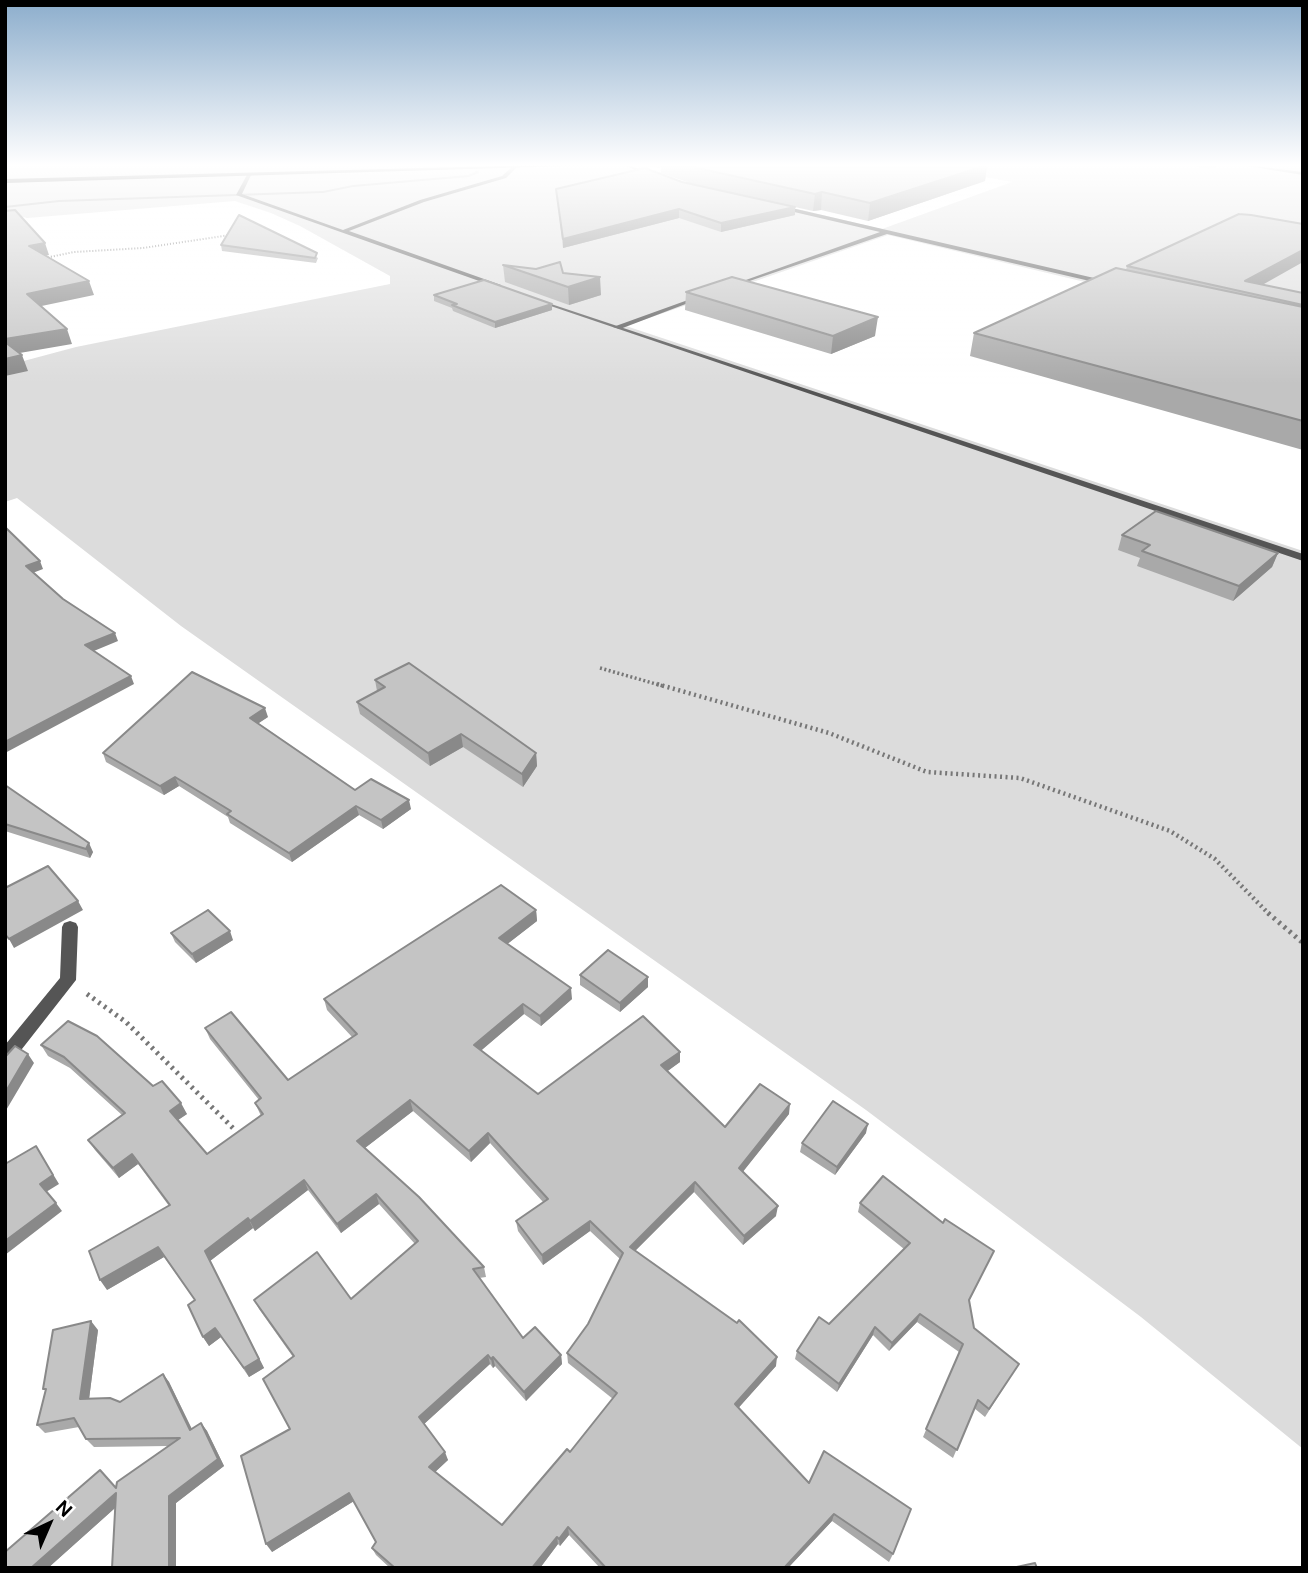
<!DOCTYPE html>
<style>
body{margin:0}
#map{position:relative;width:1308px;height:1573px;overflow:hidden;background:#fff;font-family:"DM Sans",sans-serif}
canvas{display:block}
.frame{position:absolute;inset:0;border:7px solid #000;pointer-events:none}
.north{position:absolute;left:14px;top:1489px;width:70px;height:70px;-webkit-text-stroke:5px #fff;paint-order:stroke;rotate:44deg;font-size:19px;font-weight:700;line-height:28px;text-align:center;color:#000}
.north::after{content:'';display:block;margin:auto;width:24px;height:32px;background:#000;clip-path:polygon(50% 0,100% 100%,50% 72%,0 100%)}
</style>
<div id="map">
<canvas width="1308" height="1573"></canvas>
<div class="frame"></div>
<div class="north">N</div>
</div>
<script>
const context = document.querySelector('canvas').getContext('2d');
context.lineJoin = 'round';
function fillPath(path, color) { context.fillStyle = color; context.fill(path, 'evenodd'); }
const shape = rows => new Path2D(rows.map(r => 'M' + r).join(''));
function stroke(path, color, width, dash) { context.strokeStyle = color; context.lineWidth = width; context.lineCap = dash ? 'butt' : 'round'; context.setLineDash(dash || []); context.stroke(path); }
fillPath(shape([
 [5,164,778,164,642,168,648,174,882,229,1012,182,915,164,1303,164,1303,334,888,235,626,326,1303,551,1303,1449,1141,1317,866,1110,181,626,17,498,5,502,5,366,76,347,390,284,390,276,300,226,271,213,235,201,27,218,5,212]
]), '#dcdcdc');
fillPath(shape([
 [474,164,478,164,479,173,469,177,353,187,323,193,59,202,5,208,5,206,59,200,323,191,353,185,468,175,475,172,474,164]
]), '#a3a3a3');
const trunk = shape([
 [573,164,634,164,5,183,5,179,573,164]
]);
stroke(trunk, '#dbdbdb', 4);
stroke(shape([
 [45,258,74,252,143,248,230,235]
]), '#777', 2, [1, 2]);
stroke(shape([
 [600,668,663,686]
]), '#777', 3.5, [2, 2.5]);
stroke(shape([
 [657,684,829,733,927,772,1020,778,1170,831,1215,859,1270,915]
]), '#777', 4.5, [2, 3.5]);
stroke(shape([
 [1268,913,1303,943],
 [87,994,126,1022,236,1131]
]), '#777', 5, [2.5, 4.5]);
fillPath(shape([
 [622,164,627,164,657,177,652,178,622,164],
 [1239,164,1303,172,1303,175,1241,165,1239,164],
 [779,205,1107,281,1110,283,1107,285,887,234,729,288,729,286,880,232,777,208,779,205],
 [699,296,704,297,620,329,613,327,699,296]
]), '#555');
fillPath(shape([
 [514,165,518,166,506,178,424,202,349,231,501,285,499,288,236,195,248,173,252,173,242,194,343,230,420,200,502,176,514,165],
 [533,298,1303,554,1303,561,533,300,533,298],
 [70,921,76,923,78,927,76,980,11,1063,5,1066,5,1045,60,978,62,927,64,923,70,921]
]), '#555');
fillPath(trunk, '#000');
fillPath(shape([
 [661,164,978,164,987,165,985,181,868,221,821,210,813,211,795,207,795,215,721,232,679,218,563,248,556,189,682,182,687,182,661,173],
 [1183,164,1226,164,1208,169],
 [239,215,318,258,316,263,222,251,221,245],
 [503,265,563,273,601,295,569,305,505,282],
 [1127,266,1262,285,1303,293,1303,450,970,356,974,333,1126,270],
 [686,292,875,336,831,354,685,310],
 [434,295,552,310,495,328,453,311,452,308,434,301],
 [1122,535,1278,553,1272,567,1233,601,1137,566,1140,558,1118,550],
 [375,680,536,753,537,766,523,787,463,747,430,766,360,714,357,702,377,691],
 [268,717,258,723,355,790,411,809,383,829,359,815,292,862,230,823,228,817,179,786,164,795,106,762,103,753],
 [5,785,93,852,90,858,5,831],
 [536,910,537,921,507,944,572,999,541,1026,524,1014,481,1050,538,1094,680,1052,680,1062,667,1071,725,1127,789,1114,743,1171,776,1216,743,1245,694,1192,635,1251,776,1366,738,1408,809,1483,893,1554,889,1562,832,1521,788,1568,600,1568,569,1535,560,1546,558,1544,540,1568,390,1568,376,1555,372,1548,376,1542,354,1501,272,1552,290,1429,293,1357,259,1309,254,1300,351,1299,415,1244,379,1204,341,1233,308,1190,255,1231,253,1228,210,1261,264,1368,249,1377,221,1337,209,1346,203,1337,195,1300,164,1257,107,1290,169,1206,138,1164,119,1178,95,1150,88,1140,122,1115,70,1068,48,1056,41,1045,153,1086,187,1114,178,1120,207,1154,261,1116,255,1103,259,1100,210,1039,205,1028,288,1080,352,1037,327,1010,324,999],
 [413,1111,471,1162,490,1143,543,1202,516,1221,518,1231,543,1265,590,1231,620,1259,588,1324,567,1353,568,1363,613,1399,570,1452,502,1525,435,1472,448,1460,424,1424,490,1364,493,1368,495,1366,526,1401,562,1364,561,1355,523,1338,479,1278,486,1277,484,1267,365,1148],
 [171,933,233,940,196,963,175,942],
 [580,975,648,977,648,987,620,1012,580,985],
 [866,1133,835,1175,800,1152,802,1143],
 [860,1203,943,1223,994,1251,969,1301,974,1328,1019,1364,985,1417,974,1408,953,1458,923,1437,959,1352,917,1322,889,1351,873,1335,837,1392,795,1359,797,1351,829,1324,904,1249,858,1212],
 [98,1330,89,1399,120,1402,163,1374,169,1382,192,1429,201,1423,207,1431,224,1466,176,1503,176,1568,112,1568,116,1507,48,1568,5,1568,116,1488,168,1446,94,1447,86,1439,79,1427,45,1433,37,1425]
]), '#a9a9a9');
fillPath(shape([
 [1210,164,1226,164,1208,169],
 [987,165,985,181,868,221,870,203],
 [822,192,821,210,813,211,815,194],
 [795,207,795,215,721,232,721,223],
 [679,209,679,218,563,248,563,239],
 [45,243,49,255,34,259,29,246],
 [1303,250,1303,262,1248,293,1245,281],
 [600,277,601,295,569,305,568,287],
 [89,281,94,295,32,308,27,294],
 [552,304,552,310,495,328,495,322],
 [878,317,875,336,831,354,833,336],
 [67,329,72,344,8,355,5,348,5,339],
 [22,355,28,371,5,376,5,359],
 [1278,553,1272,567,1233,601,1239,586],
 [40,561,43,569,30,574,26,566],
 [115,633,118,641,89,653,85,645],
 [131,676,134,684,5,753,5,742],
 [265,708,268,717,253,727,250,718],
 [461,734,463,747,430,766,428,753],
 [536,753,537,766,523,787,522,774],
 [175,777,179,786,164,795,160,786],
 [409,800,411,809,383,829,381,820],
 [356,806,359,815,292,862,289,853],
 [89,843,93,852,90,858,86,849],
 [78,901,83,910,14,948,9,939],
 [536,910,537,921,501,949,499,938],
 [230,931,233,940,196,963,192,954],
 [648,977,648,987,620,1012,620,1003],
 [571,988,572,999,541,1026,540,1016],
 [523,1004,524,1014,476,1055,474,1045],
 [680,1052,680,1062,661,1076,661,1065],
 [28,1054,34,1063,5,1112,5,1093],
 [410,1100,413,1111,361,1151,357,1141],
 [181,1103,187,1114,175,1122,170,1111],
 [790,1104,789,1114,738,1178,739,1168],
 [868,1124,866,1133,835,1175,837,1167],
 [488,1133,490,1143,471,1162,469,1151],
 [36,1146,59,1184,46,1192,40,1184],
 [132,1154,138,1164,119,1178,113,1168],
 [304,1180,308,1190,255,1231,250,1221],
 [695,1182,694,1192,630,1256,630,1247],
 [376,1194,379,1204,341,1233,337,1224],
 [56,1203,62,1211,5,1255,5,1241],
 [778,1206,776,1216,743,1245,744,1236],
 [248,1218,253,1228,210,1261,264,1368,249,1377,244,1368,205,1251],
 [590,1221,590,1231,543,1265,542,1255],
 [158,1247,164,1257,107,1290,100,1280],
 [920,1314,917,1322,889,1351,892,1343],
 [91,1321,98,1330,88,1407,80,1399],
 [875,1327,873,1335,837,1392,839,1384],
 [215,1328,221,1337,209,1346,203,1337],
 [488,1355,490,1364,423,1425,419,1417],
 [561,1355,562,1364,526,1401,524,1392],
 [493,1357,495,1366,493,1368,491,1359],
 [777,1357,776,1366,734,1413,735,1404],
 [163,1374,169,1382,196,1438,190,1430],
 [201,1423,207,1431,224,1466,176,1503,176,1568,169,1568,169,1496],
 [445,1452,448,1460,432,1475,429,1467],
 [116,1493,124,1500,48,1568,31,1568],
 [349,1493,354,1501,272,1552,266,1544],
 [834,1514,832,1521,788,1568,784,1568],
 [568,1527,569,1535,560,1546,559,1539],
 [557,1537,558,1544,540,1568,532,1568]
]), '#898989');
const building = shape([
 [679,164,978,164,987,165,870,203,822,192,815,194,679,164],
 [645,168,682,182,795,207,721,223,679,209,563,239,556,189,645,168],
 [15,210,45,243,29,246,89,281,27,294,67,329,5,339,5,211,15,210],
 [1239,214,1251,215,1303,224,1303,250,1245,281,1303,293,1303,305,1127,266,1239,214],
 [239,215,317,253,315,258,221,245,239,215],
 [560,262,563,273,600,277,568,287,503,265,536,269,560,262],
 [1116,268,1303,307,1303,421,974,333,1116,268],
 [732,277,878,317,833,336,686,292,732,277],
 [484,280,552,304,495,322,452,305,457,304,434,295,484,280],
 [5,342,22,355,5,359,5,342],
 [1156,511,1278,553,1239,586,1142,551,1150,545,1122,535,1156,511],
 [5,527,40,561,26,566,63,599,115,633,85,645,131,676,5,742,5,527],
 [409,663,536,753,522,774,461,734,428,753,357,702,385,687,375,680,409,663],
 [192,672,265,708,250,718,355,790,371,779,409,800,381,820,356,806,289,853,227,814,231,811,175,777,160,786,103,753,192,672],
 [5,785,89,843,86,849,5,824,5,785],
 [48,866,78,901,9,939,5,934,5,888,48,866],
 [501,885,536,910,499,938,571,988,540,1016,523,1004,474,1045,538,1094,643,1016,680,1052,661,1065,725,1127,760,1084,790,1104,739,1168,778,1206,744,1236,695,1182,630,1247,737,1323,739,1320,777,1357,735,1404,809,1483,824,1451,911,1509,893,1554,834,1514,784,1568,606,1568,568,1527,559,1539,557,1537,532,1568,395,1568,372,1548,376,1542,349,1493,266,1544,241,1456,290,1429,263,1379,294,1356,254,1300,317,1252,351,1299,418,1241,376,1194,337,1224,304,1180,250,1221,248,1218,205,1251,259,1359,244,1368,215,1328,203,1337,188,1305,195,1300,158,1247,100,1280,89,1251,170,1205,132,1154,113,1168,88,1140,125,1113,64,1057,41,1045,68,1021,97,1036,153,1086,162,1081,181,1103,170,1111,207,1154,263,1114,255,1103,261,1098,205,1028,231,1012,288,1080,357,1034,324,999,501,885],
 [410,1100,469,1151,488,1133,548,1199,516,1221,542,1255,590,1221,623,1253,588,1324,567,1353,617,1393,570,1452,567,1449,502,1525,429,1467,445,1452,419,1417,488,1355,491,1359,493,1357,524,1392,561,1355,535,1327,523,1338,473,1269,484,1267,419,1197,357,1141,410,1100],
 [208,910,230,931,192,954,171,933,208,910],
 [608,950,648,977,620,1003,580,975,608,950],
 [15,1046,28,1054,5,1093,5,1057,15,1046],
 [833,1101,868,1124,837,1167,802,1143,833,1101],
 [36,1146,53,1175,40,1184,56,1203,5,1241,5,1164,36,1146],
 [883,1176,943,1223,945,1219,994,1251,969,1300,974,1328,1019,1364,989,1409,978,1400,957,1450,926,1429,963,1344,920,1314,892,1343,875,1327,839,1384,797,1351,819,1317,829,1324,910,1243,860,1203,883,1176],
 [91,1321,80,1399,110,1398,120,1402,163,1374,190,1430,201,1423,218,1459,169,1496,169,1568,112,1568,116,1493,31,1568,5,1568,5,1552,100,1470,116,1488,117,1482,180,1438,86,1439,74,1418,37,1425,46,1389,43,1389,53,1330,91,1321],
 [1035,1563,1037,1568,1012,1568,1035,1563]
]);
fillPath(building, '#c4c4c4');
stroke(building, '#898989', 2);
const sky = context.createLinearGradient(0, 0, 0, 384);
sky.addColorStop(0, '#8cadcc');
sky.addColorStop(0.43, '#fff');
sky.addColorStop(1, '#ffffff00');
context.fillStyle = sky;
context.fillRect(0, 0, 1308, 384);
</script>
